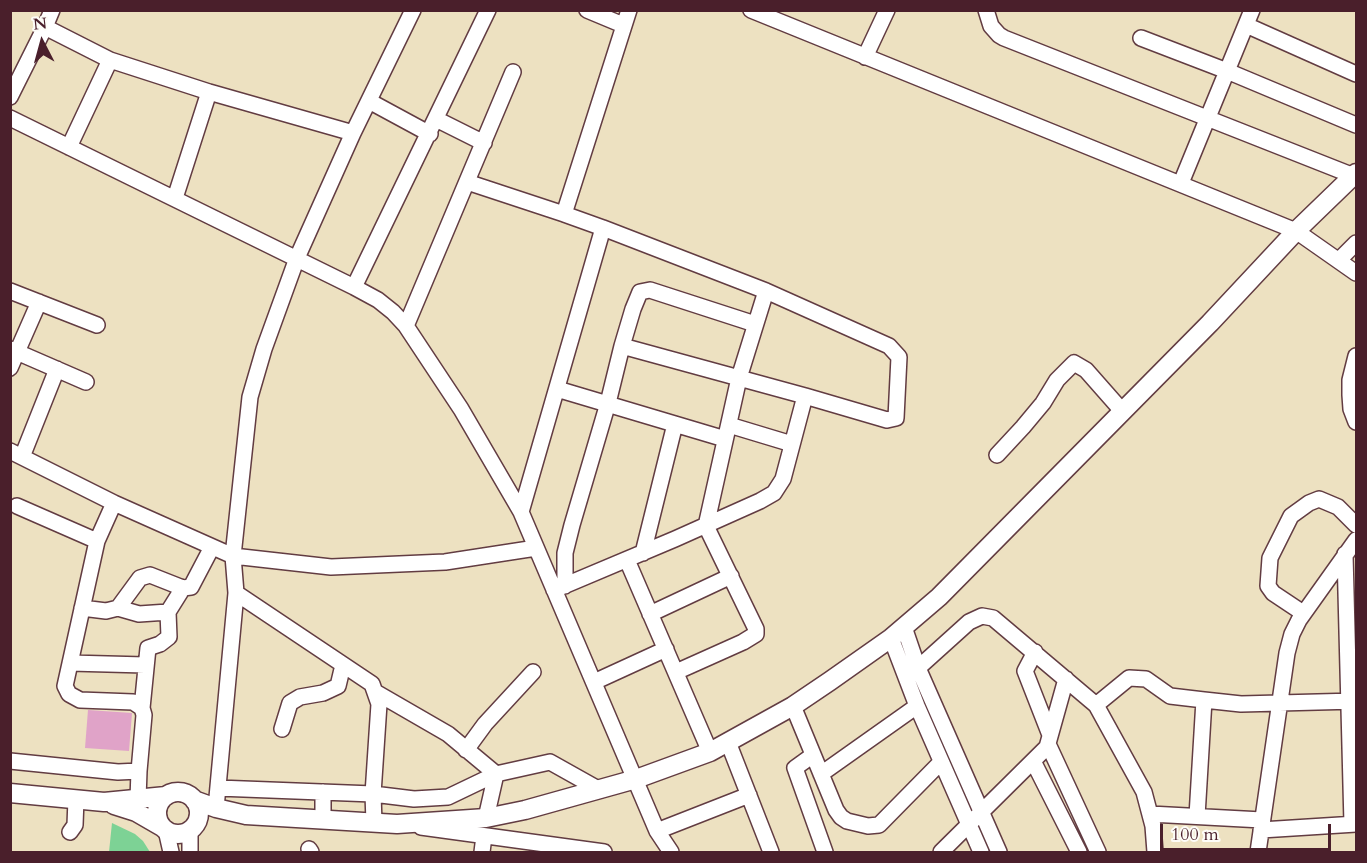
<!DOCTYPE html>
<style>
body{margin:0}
#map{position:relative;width:1367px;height:863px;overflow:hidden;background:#ede1c1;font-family:Cardo,serif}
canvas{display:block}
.frame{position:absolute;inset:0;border:12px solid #4a1f2b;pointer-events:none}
.north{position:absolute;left:12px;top:12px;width:60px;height:60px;-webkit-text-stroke:4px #fdfcf7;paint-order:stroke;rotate:354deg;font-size:16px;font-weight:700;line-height:24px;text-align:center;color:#4a1f2b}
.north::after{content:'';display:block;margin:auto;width:21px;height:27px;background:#4a1f2b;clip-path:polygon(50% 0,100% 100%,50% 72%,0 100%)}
.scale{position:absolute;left:1160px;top:824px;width:171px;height:27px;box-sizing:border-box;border:3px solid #4a1f2b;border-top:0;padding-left:8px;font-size:18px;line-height:21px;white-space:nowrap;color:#4a1f2b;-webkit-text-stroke:4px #fdfcf7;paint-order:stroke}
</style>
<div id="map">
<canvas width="1367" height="863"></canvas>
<div class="frame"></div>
<div class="north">N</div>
<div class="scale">100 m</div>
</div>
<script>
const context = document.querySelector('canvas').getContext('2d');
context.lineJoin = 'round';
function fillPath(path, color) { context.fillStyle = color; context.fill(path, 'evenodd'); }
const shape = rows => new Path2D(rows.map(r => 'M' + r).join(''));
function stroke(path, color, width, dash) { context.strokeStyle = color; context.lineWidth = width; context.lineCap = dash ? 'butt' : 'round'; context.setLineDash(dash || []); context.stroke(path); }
fillPath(shape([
 [112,823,135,834,143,841,150,852,109,852]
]), '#7dd295');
fillPath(shape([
 [88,710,132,713,129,751,85,748]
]), '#e0a3c8');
const minor = shape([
 [587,10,623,25],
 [751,10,1296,231,1356,273],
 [986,10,991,26,999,35,1004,38,1354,176],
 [1246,25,1356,74],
 [45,27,52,10],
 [1141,38,1227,71,1356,125],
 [865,57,887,10],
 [10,97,45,27,110,60,209,92,353,133],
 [369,101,430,134],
 [10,118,354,287,378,300,393,312,406,326,461,409,521,512,657,831,671,852],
 [436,119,484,143],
 [69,147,110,60],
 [467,182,564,214],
 [1181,183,1252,10],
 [175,198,209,92],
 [603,228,564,214,629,10],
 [1339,260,1356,243],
 [354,287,488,10],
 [10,291,97,325],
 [406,326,513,72],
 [622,346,805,396],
 [10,349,86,382],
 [1356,356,1350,380,1350,395,1351,409,1356,422],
 [10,368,39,302],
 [557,389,725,439],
 [729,425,792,444],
 [10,451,114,503,233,556,331,567,445,562,536,548],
 [997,455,1023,427,1043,403,1057,380,1074,363,1086,370,1123,412],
 [22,457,57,369],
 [114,503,97,541,65,686,69,694,80,700,133,702,142,708,144,715,139,771],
 [17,506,97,541],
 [521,512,603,228,766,291,889,346,899,357,896,418,887,420,805,396,783,479,774,493,760,501,675,539,554,590],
 [643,553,675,424],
 [1345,554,1352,824],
 [627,560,710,752],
 [565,586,565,553,572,525,608,403,622,346,633,309,640,292,650,290,755,324],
 [236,593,372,684,379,704,373,794,374,823],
 [82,608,106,611,118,608,140,578,150,575,183,588,191,587,212,547],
 [118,608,139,614,168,612],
 [1303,613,1273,593,1268,586,1270,558,1291,516,1309,503,1319,499,1338,507,1356,525],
 [650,614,731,576],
 [904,627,918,668],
 [891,638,917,706,981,852],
 [1035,652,1025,671,1050,735],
 [70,663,145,665],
 [676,672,743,642,756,634,756,629,706,526,739,378,766,291],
 [594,682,666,649],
 [1096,705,1129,678,1146,679,1170,696,1204,700,1241,704,1356,701],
 [793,706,836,810,841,817,847,821,868,826,879,825,941,762],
 [142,708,148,648,160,644,169,637,168,612,183,588],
 [282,729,290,703,300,697,323,693,338,686,343,665],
 [728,742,771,852],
 [1048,744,1098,852],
 [466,750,485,724,533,672],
 [813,755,795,768,825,852],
 [10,761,118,772,139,771,138,799],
 [1033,761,1079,852],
 [821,774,917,706],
 [218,788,373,794,414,799,448,797,496,774,448,734,377,693],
 [216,808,236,593,233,556,250,397,264,349,297,258,353,133,413,10],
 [1150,814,1262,820],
 [1197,816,1204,700],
 [486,818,496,774,550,762,600,790],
 [323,819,323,792],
 [421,827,604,852],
 [166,830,171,852],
 [1261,830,1356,824],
 [657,831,749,795],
 [70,832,75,825,76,799],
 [309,849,311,852],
 [190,852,190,830],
 [482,852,484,836],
 [941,852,1047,747,1066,679],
 [999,852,918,668,969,622,982,616,993,618,1096,705,1144,792,1153,826,1155,852],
 [1258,852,1287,653,1292,634,1299,620,1356,540]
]);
const major = shape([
 '157 813a21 21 0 1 1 42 0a21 21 0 1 1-42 0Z',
 [10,793,104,802,166,796],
 [194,800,216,808,246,815,397,824,486,818,525,810,636,779,710,752,728,742,793,706,830,681,891,638,939,597,1210,323,1296,231,1356,173],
 [114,805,136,812,162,827]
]);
stroke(minor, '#623c42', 18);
stroke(major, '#623c42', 21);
stroke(minor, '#fff', 15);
stroke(major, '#fff', 18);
</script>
